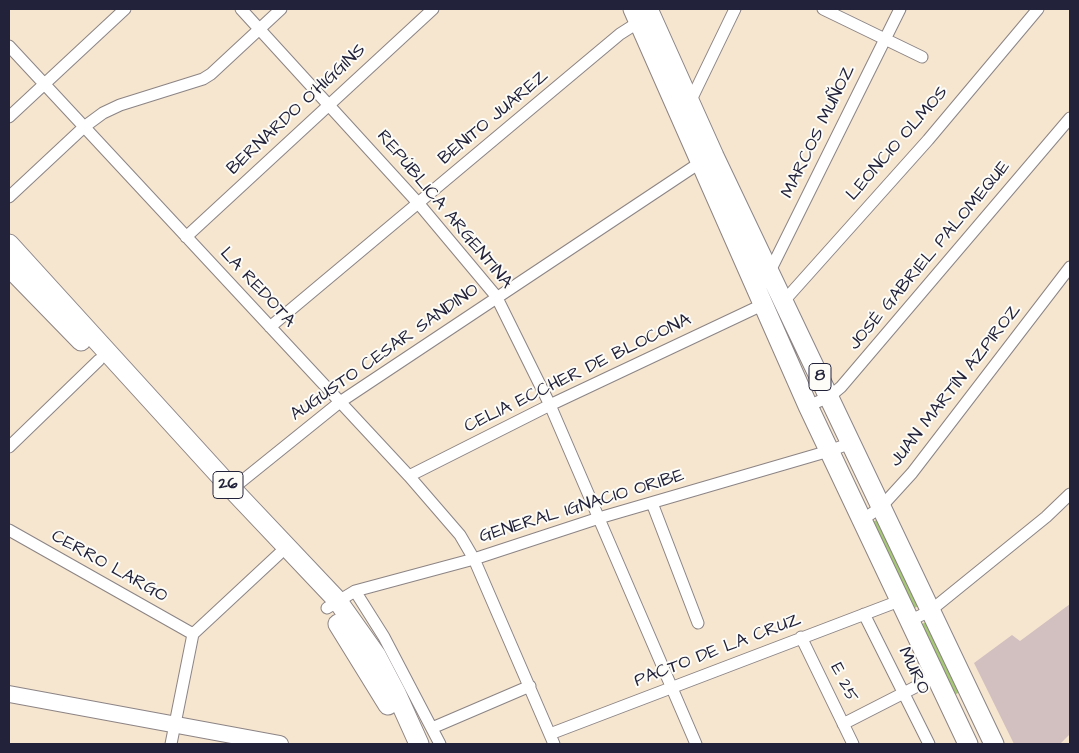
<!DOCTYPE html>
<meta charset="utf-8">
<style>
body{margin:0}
#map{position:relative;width:1079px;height:753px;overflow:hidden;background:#f6e6cf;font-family:"Architects Daughter",sans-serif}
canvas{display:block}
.frame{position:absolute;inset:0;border:10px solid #22223b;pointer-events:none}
</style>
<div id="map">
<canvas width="1079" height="753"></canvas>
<div class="frame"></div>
</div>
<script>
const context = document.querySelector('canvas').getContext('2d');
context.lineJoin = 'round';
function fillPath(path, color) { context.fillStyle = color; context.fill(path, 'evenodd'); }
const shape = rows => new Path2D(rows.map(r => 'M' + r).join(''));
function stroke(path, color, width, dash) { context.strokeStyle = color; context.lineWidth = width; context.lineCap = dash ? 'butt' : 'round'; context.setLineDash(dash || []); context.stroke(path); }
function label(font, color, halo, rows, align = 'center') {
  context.font = font + ' "Architects Daughter",sans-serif'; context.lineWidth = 4; context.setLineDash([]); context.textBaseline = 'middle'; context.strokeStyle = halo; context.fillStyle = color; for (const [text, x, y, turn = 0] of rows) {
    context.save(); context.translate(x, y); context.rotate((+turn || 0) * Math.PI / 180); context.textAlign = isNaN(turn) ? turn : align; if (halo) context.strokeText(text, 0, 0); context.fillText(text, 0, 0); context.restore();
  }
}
fillPath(shape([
 [1070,604,1070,734,1060,744,1014,744,974,663,1012,635,1020,641]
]), '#d2bfc0');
fillPath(shape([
 [879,519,920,605,913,609,872,522],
 [928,621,962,691,954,695,920,625]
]), '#a6cb74');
const street = shape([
 [241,9,419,204,496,296,550,405,696,744],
 [823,9,922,57],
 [9,46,409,476,460,535,474,559,554,744],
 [690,102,735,9],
 [9,117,125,9],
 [9,197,84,127,103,113,120,105,203,79,211,74,281,9],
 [186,237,433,9],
 [770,271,900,9],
 [784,301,928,140,1038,9],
 [270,327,620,34,642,20],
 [808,406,829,397,841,387,1070,118],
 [9,447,99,360],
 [409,476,550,405,762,305],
 [232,489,340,402,704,160],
 [652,503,698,623],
 [862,520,881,507,912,473,1070,267],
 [9,530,193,634],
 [355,591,384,637,440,744],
 [327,608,355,591,474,559,599,518,829,451,851,443],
 [864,614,929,744],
 [909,621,930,611,1046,517,1070,494],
 [801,637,853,744],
 [843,724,935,677],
 [432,728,530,686],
 [550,734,899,601],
 [171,744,193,634,279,554]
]);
const secondary = shape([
 [9,694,280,744]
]);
const primary = shape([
 [633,9,808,406,968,744],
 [648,9,714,156,994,744],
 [9,244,232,489,337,600,376,655,396,693,419,744],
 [9,267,81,341],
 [338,624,388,705]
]);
stroke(street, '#8c8485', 13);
stroke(secondary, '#8c8485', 18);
stroke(primary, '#8c8485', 21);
stroke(street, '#fff', 11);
stroke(secondary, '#fff', 16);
stroke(primary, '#fff', 19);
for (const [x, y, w] of [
 [820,377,22],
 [228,485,30]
]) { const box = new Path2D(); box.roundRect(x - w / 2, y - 13.5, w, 27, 4); context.fillStyle = '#fdfcf7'; context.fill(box); stroke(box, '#22223b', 1); }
label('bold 16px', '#22223b', null, [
 ["8",820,377],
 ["26",228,485]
]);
label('18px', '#22223b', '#fdfcf7', [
 ["BERNARDO O´HIGGINS",297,110,-43],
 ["BENITO JUAREZ",494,118,-40],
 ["MARCOS MUÑOZ",819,132,-64],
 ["LEONCIO OLMOS",898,144,-49],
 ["REPÚBLICA ARGENTINA",444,210,50],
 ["JOSÉ GABRIEL PALOMEQUE",930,256,-50],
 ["LA REDOTA",257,288,47],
 ["AUGUSTO CESAR SANDINO",385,353,-35],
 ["CELIA ECCHER DE BLOCONA",578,374,-26],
 ["JUAN MARTÍN AZPIROZ",956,386,-52],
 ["GENERAL IGNACIO ORIBE",582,507,-17],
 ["CERRO LARGO",109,567,29],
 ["PACTO DE LA CRUZ",718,651,-21],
 ["MURO",913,671,64],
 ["E 25",843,683,64]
]);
</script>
